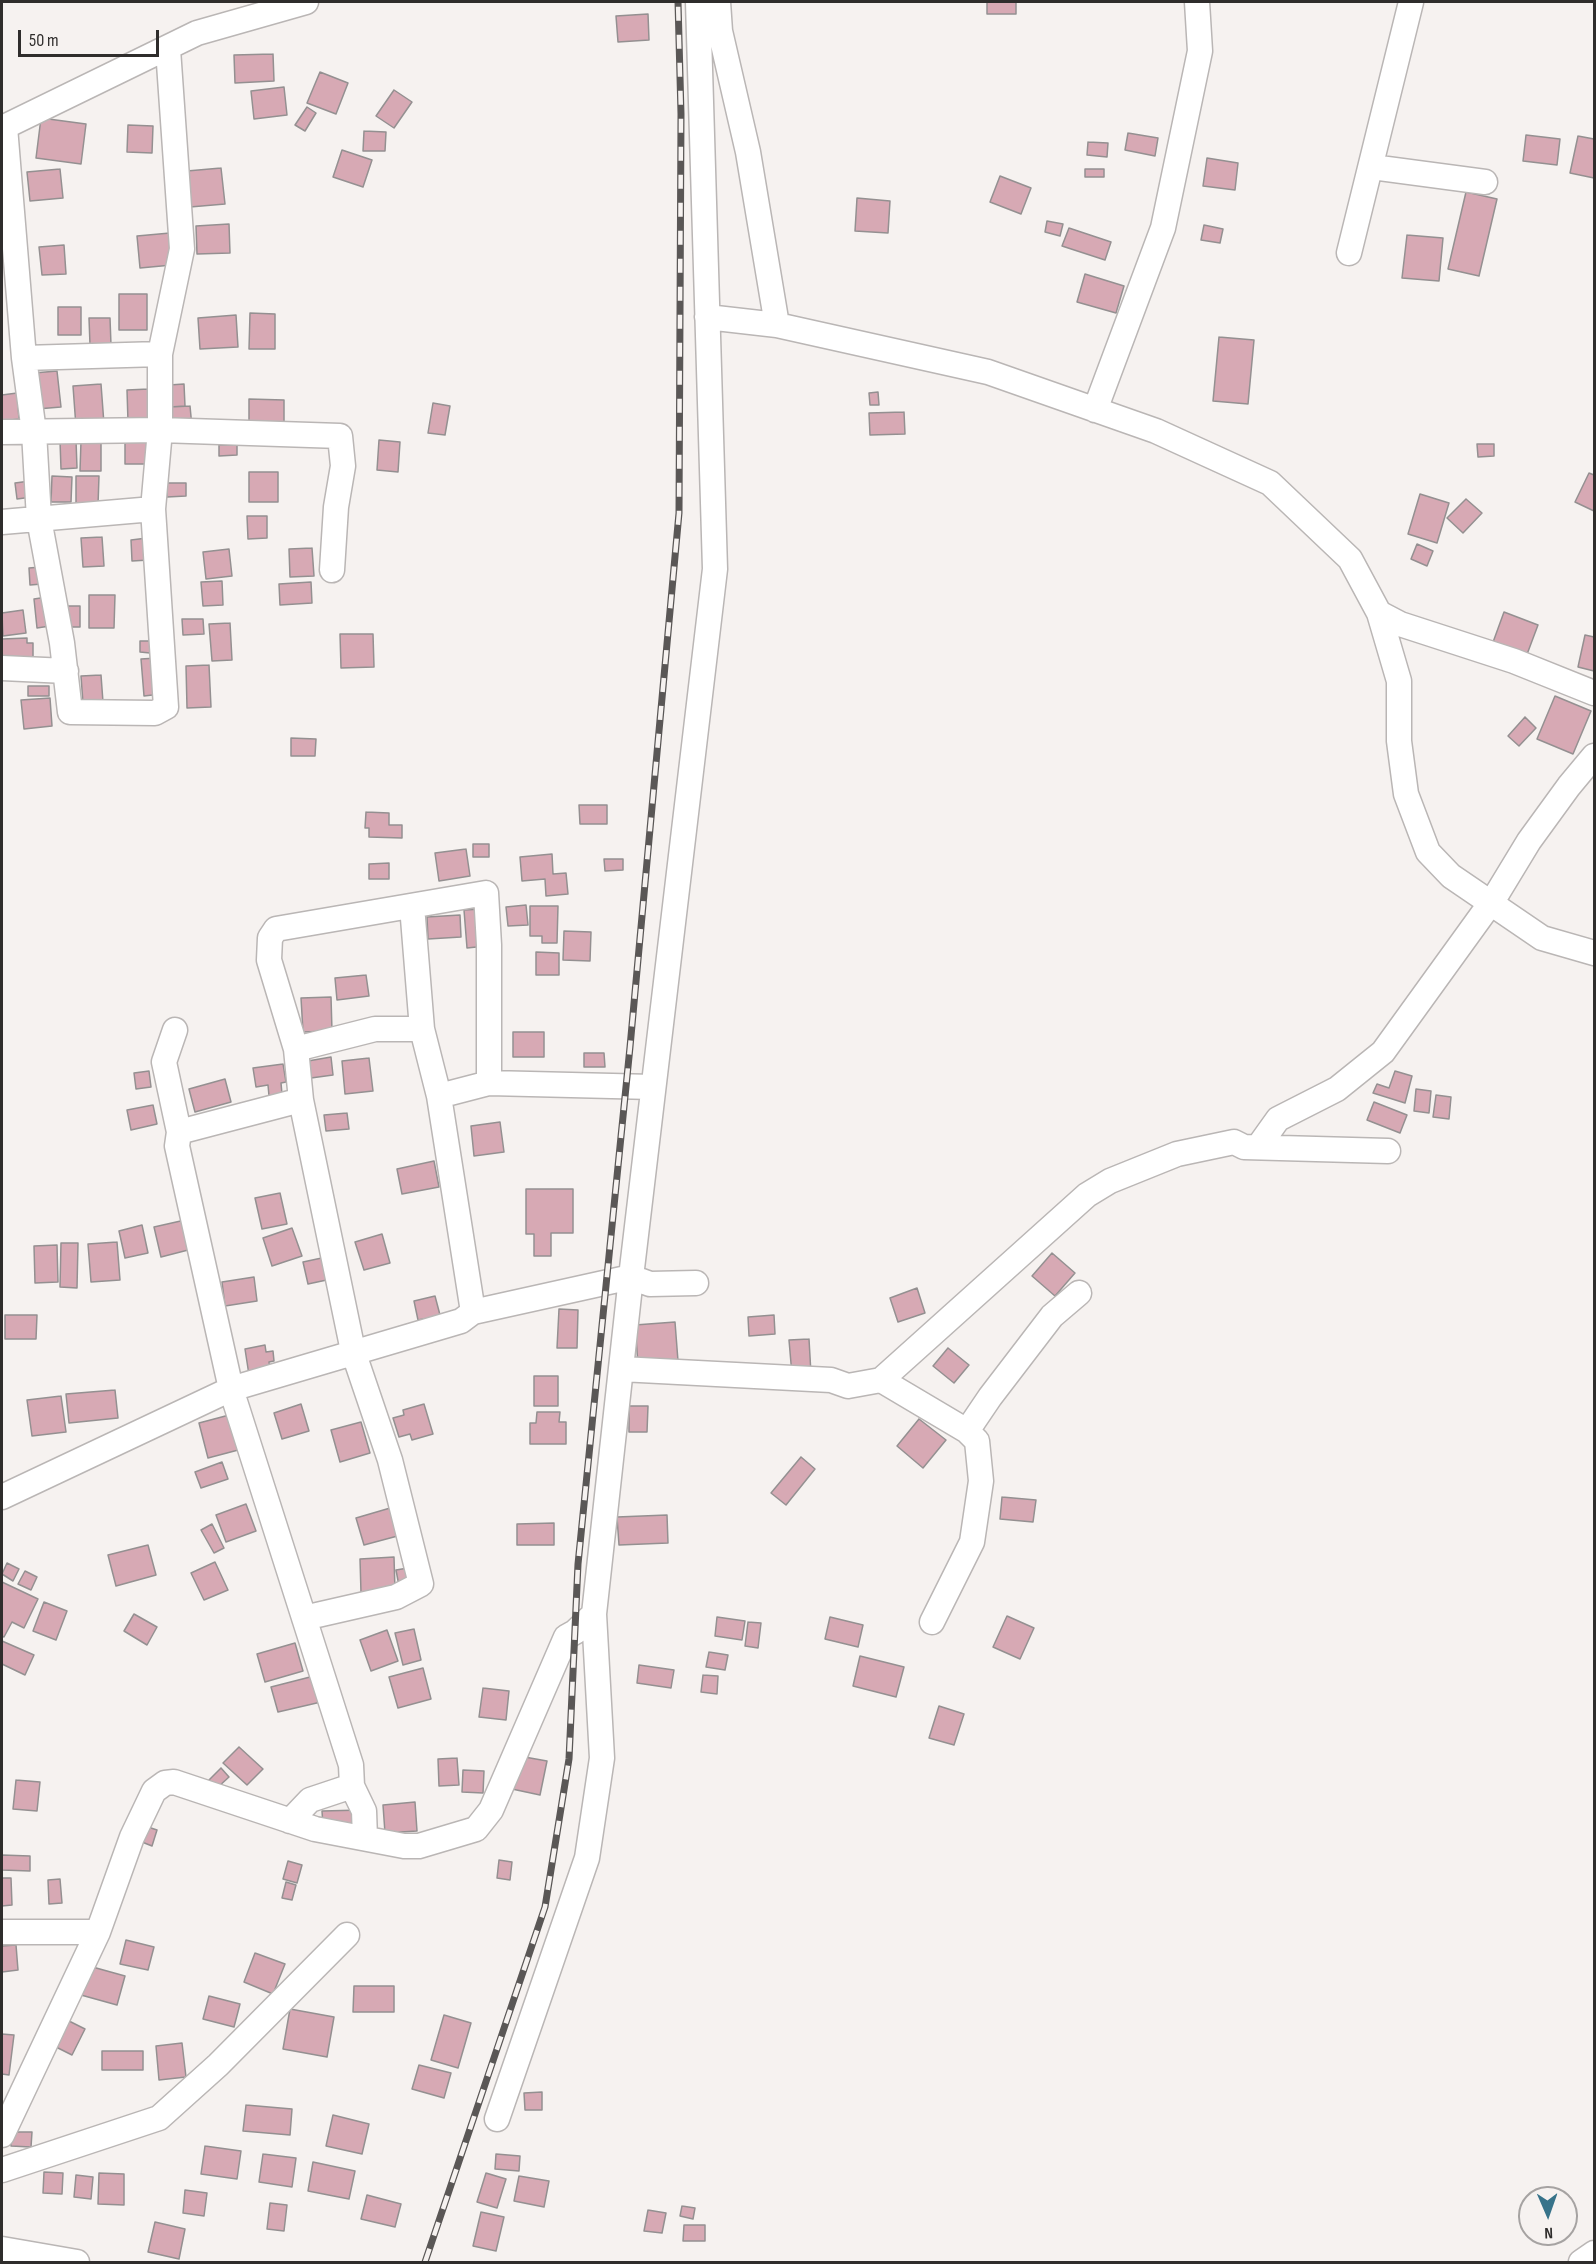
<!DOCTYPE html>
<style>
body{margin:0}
#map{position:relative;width:1596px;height:2264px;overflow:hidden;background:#f6f2f0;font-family:"Sofia Sans Condensed",sans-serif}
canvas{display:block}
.frame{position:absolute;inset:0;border:3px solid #2f2d2c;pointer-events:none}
.north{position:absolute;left:1518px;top:2186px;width:60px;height:60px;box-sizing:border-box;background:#f6f2f0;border:2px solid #a6a3a2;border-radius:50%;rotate:178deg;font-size:16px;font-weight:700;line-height:24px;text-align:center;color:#2f2d2c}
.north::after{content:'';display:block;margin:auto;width:21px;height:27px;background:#37738a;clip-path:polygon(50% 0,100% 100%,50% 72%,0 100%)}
.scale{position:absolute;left:18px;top:30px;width:141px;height:27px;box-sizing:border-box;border:3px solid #2f2d2c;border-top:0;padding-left:8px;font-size:18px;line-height:21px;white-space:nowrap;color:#2f2d2c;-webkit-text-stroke:4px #f6f2f0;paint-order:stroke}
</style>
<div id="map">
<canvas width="1596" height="2264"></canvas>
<div class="frame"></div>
<div class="north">N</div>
<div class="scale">50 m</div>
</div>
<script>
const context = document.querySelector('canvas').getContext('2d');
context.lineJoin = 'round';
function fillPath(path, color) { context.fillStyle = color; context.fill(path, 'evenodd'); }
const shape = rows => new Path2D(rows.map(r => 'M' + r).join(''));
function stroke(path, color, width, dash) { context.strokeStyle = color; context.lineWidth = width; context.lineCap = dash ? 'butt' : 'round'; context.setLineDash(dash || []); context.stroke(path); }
const building = shape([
 [987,2,1016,2,1016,14,987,14,987,2],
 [648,14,649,40,618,42,616,16,648,14],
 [273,54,274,81,235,83,234,55,273,54],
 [320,72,348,83,336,114,307,103,320,72],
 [284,87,287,115,254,119,251,91,284,87],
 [394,90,412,102,394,128,376,116,394,90],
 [307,107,316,113,305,131,295,125,307,107],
 [41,118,86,124,81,164,36,158,41,118],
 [128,125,153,126,152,153,127,152,128,125],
 [364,131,386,132,385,151,363,151,364,131],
 [1128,133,1158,138,1155,156,1125,150,1128,133],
 [1526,135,1560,139,1557,165,1523,161,1526,135],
 [1578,136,1594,139,1594,178,1570,173,1578,136],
 [1088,142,1108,143,1107,157,1087,155,1088,142],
 [342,150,372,160,363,187,333,177,342,150],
 [1207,158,1238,163,1235,190,1203,186,1207,158],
 [221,168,225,204,190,207,187,171,221,168],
 [60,169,63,198,30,201,27,172,60,169],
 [1085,169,1104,169,1104,177,1085,177,1085,169],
 [1000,176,1031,188,1021,214,990,202,1000,176],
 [1466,192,1497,199,1479,276,1448,269,1466,192],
 [857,198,890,201,888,233,855,231,857,198],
 [1047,221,1063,224,1060,236,1045,232,1047,221],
 [229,224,230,253,197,254,196,226,229,224],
 [1204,225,1223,229,1220,243,1201,240,1204,225],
 [1069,228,1111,242,1105,260,1062,246,1069,228],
 [170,233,172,265,140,268,137,236,170,233],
 [1407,235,1443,238,1439,281,1402,278,1407,235],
 [64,245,66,274,42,275,39,247,64,245],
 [1085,274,1124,286,1116,313,1077,302,1085,274],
 [119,294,147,294,147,330,119,330,119,294],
 [58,307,81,307,81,335,58,335,58,307],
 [250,313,275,314,275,349,249,349,250,313],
 [236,315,238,347,200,349,198,318,236,315],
 [89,318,110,318,111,345,90,345,89,318],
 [1219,337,1254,340,1248,404,1213,401,1219,337],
 [57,371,61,407,37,409,34,373,57,371],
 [101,384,104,424,76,427,73,386,101,384],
 [184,384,185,406,170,407,169,385,184,384],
 [149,389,151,421,128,422,127,390,149,389],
 [878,392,879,405,870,405,869,393,878,392],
 [17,393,19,419,2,421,2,395,17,393],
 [249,399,284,400,284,424,249,423,249,399],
 [433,403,450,406,445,435,428,433,433,403],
 [190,406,192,427,172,428,170,407,190,406],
 [904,412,905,434,870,435,869,413,904,412],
 [76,440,77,468,61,469,60,441,76,440],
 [379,440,400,442,398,472,377,470,379,440],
 [81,441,101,441,101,471,80,471,81,441],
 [125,442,152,442,152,464,125,464,125,442],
 [1477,444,1494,444,1494,456,1478,457,1477,444],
 [219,445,237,445,237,455,219,456,219,445],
 [249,472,278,472,278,502,249,502,249,472],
 [1589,473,1594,475,1594,511,1575,502,1589,473],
 [52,476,72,477,71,502,51,502,52,476],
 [76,476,99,476,98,505,76,504,76,476],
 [30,481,32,497,17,499,15,483,30,481],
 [167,483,186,483,186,496,167,497,167,483],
 [1420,494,1449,503,1437,543,1408,534,1420,494],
 [1466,499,1482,513,1463,533,1447,518,1466,499],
 [247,516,267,516,267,538,248,539,247,516],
 [102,537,104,566,83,567,81,538,102,537],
 [147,538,149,560,132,561,131,540,147,538],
 [1417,544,1433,551,1427,566,1411,559,1417,544],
 [312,548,314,576,290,577,289,549,312,548],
 [229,549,232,576,206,579,203,552,229,549],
 [41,567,42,584,30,585,29,568,41,567],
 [222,581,223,605,203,606,201,582,222,581],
 [311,582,312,603,280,605,279,584,311,582],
 [89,595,115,595,114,628,89,628,89,595],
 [47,597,50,626,37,628,34,599,47,597],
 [63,606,80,606,80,627,64,627,63,606],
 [23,610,26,633,3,636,2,613,23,610],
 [1504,612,1538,625,1526,657,1492,645,1504,612],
 [182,619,203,619,204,634,183,635,182,619],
 [230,623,232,660,212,661,209,624,230,623],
 [340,634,373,634,374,667,341,668,340,634],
 [1585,635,1594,637,1594,671,1578,667,1585,635],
 [27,638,27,643,33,643,33,658,2,658,2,639,27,638],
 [140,641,151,641,150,653,140,652,140,641],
 [157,658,161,694,144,696,141,659,157,658],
 [209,665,211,707,187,708,186,666,209,665],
 [101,675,103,702,83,703,81,676,101,675],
 [28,686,49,686,49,696,28,696,28,686],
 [1555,696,1591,711,1573,754,1537,739,1555,696],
 [50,698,52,726,24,729,21,700,50,698],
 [1525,717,1536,728,1519,746,1508,736,1525,717],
 [291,738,316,739,315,756,291,756,291,738],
 [579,805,607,805,607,824,580,824,579,805],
 [366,812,389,813,389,825,402,825,402,838,369,837,369,828,365,828,366,812],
 [473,844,489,844,489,857,473,857,473,844],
 [466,849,470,876,439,881,435,853,466,849],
 [552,854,553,874,566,873,568,894,546,896,545,879,522,881,520,857,552,854],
 [604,859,623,859,623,870,605,871,604,859],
 [389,863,389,879,369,879,369,864,389,863],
 [526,905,528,925,508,926,506,907,526,905],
 [530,906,558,906,557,943,542,943,542,936,530,936,530,906],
 [483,909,486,946,467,948,464,910,483,909],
 [460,915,461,937,428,939,427,917,460,915],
 [564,931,591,932,590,961,563,960,564,931],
 [536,952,559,953,559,975,536,975,536,952],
 [366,975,369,996,337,1000,335,978,366,975],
 [331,997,332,1031,303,1032,301,998,331,997],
 [513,1032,544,1032,544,1057,513,1057,513,1032],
 [584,1053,604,1053,605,1067,584,1067,584,1053],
 [331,1057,333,1075,311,1078,308,1061,331,1057],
 [369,1058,373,1091,345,1094,342,1061,369,1058],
 [283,1064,286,1082,281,1083,282,1094,269,1096,268,1085,256,1087,253,1068,283,1064],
 [149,1071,151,1087,136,1089,134,1073,149,1071],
 [1395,1071,1412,1076,1405,1103,1373,1093,1377,1084,1389,1088,1395,1071],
 [225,1079,231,1102,195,1112,189,1089,225,1079],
 [1416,1089,1431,1091,1429,1113,1414,1111,1416,1089],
 [1436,1095,1451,1097,1449,1119,1433,1117,1436,1095],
 [1374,1102,1407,1115,1400,1133,1367,1120,1374,1102],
 [153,1105,157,1124,131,1130,127,1110,153,1105],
 [347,1113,349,1129,326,1131,324,1115,347,1113],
 [500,1122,504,1152,474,1156,471,1126,500,1122],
 [434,1161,439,1187,402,1194,397,1169,434,1161],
 [526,1189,573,1189,573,1233,551,1233,551,1256,534,1256,534,1234,526,1234,526,1189],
 [280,1193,287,1224,262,1229,255,1198,280,1193],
 [185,1220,192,1249,161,1257,154,1227,185,1220],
 [142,1225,148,1253,125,1258,119,1231,142,1225],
 [292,1228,302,1256,272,1266,263,1238,292,1228],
 [382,1234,390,1263,364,1270,355,1242,382,1234],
 [117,1242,120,1280,91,1282,88,1244,117,1242],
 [61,1243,78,1243,77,1288,60,1287,61,1243],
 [57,1245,58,1282,35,1283,34,1246,57,1245],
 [1052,1253,1075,1273,1055,1296,1032,1276,1052,1253],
 [331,1256,336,1278,308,1284,303,1262,331,1256],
 [254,1277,257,1301,225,1306,222,1282,254,1277],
 [917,1288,925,1313,898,1322,890,1298,917,1288],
 [435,1296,440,1315,432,1317,434,1323,424,1325,423,1319,418,1320,414,1301,435,1296],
 [559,1309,578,1310,577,1348,557,1348,559,1309],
 [5,1315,37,1315,36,1339,5,1339,5,1315],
 [774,1315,775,1334,749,1336,748,1317,774,1315],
 [675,1322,678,1361,638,1364,635,1325,675,1322],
 [809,1339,811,1374,792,1375,789,1340,809,1339],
 [265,1345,266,1352,273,1351,274,1361,269,1362,270,1371,249,1375,245,1349,265,1345],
 [948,1348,969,1365,954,1383,933,1366,948,1348],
 [534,1376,558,1376,558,1406,534,1406,534,1376],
 [115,1390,118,1418,69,1423,66,1394,115,1390],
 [61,1396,66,1432,32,1436,27,1400,61,1396],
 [301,1404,309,1431,282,1439,274,1413,301,1404],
 [424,1404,433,1434,412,1440,410,1434,399,1437,393,1418,404,1415,403,1410,424,1404],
 [629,1406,648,1406,647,1432,629,1432,629,1406],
 [537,1412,560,1412,559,1422,566,1422,566,1444,530,1444,530,1423,536,1423,537,1412],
 [233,1414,242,1449,208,1458,199,1423,233,1414],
 [919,1419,946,1440,923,1468,897,1446,919,1419],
 [361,1422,370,1453,340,1462,331,1430,361,1422],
 [801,1457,815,1469,786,1505,771,1493,801,1457],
 [222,1462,228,1479,201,1488,195,1472,222,1462],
 [1002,1497,1036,1500,1033,1522,1000,1519,1002,1497],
 [246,1504,256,1531,226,1542,216,1515,246,1504],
 [397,1506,405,1534,364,1545,356,1518,397,1506],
 [667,1515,668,1543,619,1545,617,1517,667,1515],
 [554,1523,554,1545,517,1545,517,1524,554,1523],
 [212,1524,224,1548,214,1553,201,1530,212,1524],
 [148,1545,156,1575,116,1586,108,1555,148,1545],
 [394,1557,395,1591,361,1593,360,1559,394,1557],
 [215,1562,228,1590,204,1600,191,1573,215,1562],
 [7,1563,19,1569,13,1581,2,1574,7,1563],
 [414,1567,416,1583,399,1586,396,1570,414,1567],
 [25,1571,37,1577,31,1590,18,1584,25,1571],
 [2,1582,38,1599,24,1628,12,1622,4,1637,2,1636,2,1582],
 [44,1602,67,1611,56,1640,33,1631,44,1602],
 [134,1614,157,1627,147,1645,124,1631,134,1614],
 [1007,1616,1034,1628,1020,1659,993,1647,1007,1616],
 [717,1617,745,1621,742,1640,715,1636,717,1617],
 [830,1617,863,1625,858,1647,825,1639,830,1617],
 [748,1622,761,1623,758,1648,745,1646,748,1622],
 [414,1629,421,1660,403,1665,395,1633,414,1629],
 [387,1630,398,1661,371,1671,360,1640,387,1630],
 [2,1641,34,1655,25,1675,2,1664,2,1641],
 [295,1643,303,1671,265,1682,257,1654,295,1643],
 [709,1652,728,1655,725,1670,706,1667,709,1652],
 [860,1656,904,1667,896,1697,853,1686,860,1656],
 [639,1665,674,1670,671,1688,637,1683,639,1665],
 [423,1668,431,1699,398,1708,389,1677,423,1668],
 [703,1675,718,1676,717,1694,701,1692,703,1675],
 [314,1676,321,1702,278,1712,271,1687,314,1676],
 [483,1688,509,1691,506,1720,479,1717,483,1688],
 [939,1706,964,1714,954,1745,929,1738,939,1706],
 [239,1747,263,1769,247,1785,223,1763,239,1747],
 [519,1756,547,1761,540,1795,512,1789,519,1756],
 [457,1758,459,1785,439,1786,438,1759,457,1758],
 [221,1768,229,1777,217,1788,209,1780,221,1768],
 [463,1770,484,1771,483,1793,462,1792,463,1770],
 [16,1780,40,1782,37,1811,13,1809,16,1780],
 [415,1802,417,1831,385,1833,383,1805,415,1802],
 [362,1810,362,1824,323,1826,322,1811,362,1810],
 [148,1827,157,1830,152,1846,142,1842,148,1827],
 [2,1855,30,1856,30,1871,2,1870,2,1855],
 [499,1860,512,1862,510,1880,497,1878,499,1860],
 [288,1861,302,1865,297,1883,283,1879,288,1861],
 [2,1878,11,1878,12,1905,2,1906,2,1878],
 [60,1879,62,1903,49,1904,48,1880,60,1879],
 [286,1882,296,1885,292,1900,282,1898,286,1882],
 [126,1940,154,1947,148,1970,120,1964,126,1940],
 [16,1945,18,1970,2,1972,2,1946,16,1945],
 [255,1953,285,1964,273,1994,244,1982,255,1953],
 [89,1966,125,1976,117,2005,81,1995,89,1966],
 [354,1986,394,1986,394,2012,353,2012,354,1986],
 [209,1996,240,2004,234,2027,203,2019,209,1996],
 [290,2009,334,2017,327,2057,283,2049,290,2009],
 [444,2015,471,2023,458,2068,431,2060,444,2015],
 [67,2020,85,2029,72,2055,54,2046,67,2020],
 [2,2034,14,2035,9,2075,2,2074,2,2034],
 [182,2043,186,2077,159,2080,156,2046,182,2043],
 [102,2051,143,2051,143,2070,102,2070,102,2051],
 [419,2065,451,2073,444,2098,412,2089,419,2065],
 [542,2092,542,2110,525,2110,524,2093,542,2092],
 [246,2105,292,2109,290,2135,243,2131,246,2105],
 [333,2115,369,2124,362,2154,326,2146,333,2115],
 [11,2132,32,2132,31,2147,11,2146,11,2132],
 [205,2146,241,2151,237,2179,201,2174,205,2146],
 [263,2154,296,2158,292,2187,259,2182,263,2154],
 [496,2154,520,2156,519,2171,495,2169,496,2154],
 [313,2162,355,2171,349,2199,308,2191,313,2162],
 [44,2172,63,2173,62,2194,43,2193,44,2172],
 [99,2173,124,2174,124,2205,98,2204,99,2173],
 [486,2173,506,2179,497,2208,477,2202,486,2173],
 [76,2175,93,2177,91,2199,74,2197,76,2175],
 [519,2176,549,2181,544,2207,514,2201,519,2176],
 [185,2190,207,2193,204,2216,183,2213,185,2190],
 [367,2195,401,2204,395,2227,361,2219,367,2195],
 [270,2203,287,2205,284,2231,267,2229,270,2203],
 [682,2206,695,2208,693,2219,680,2216,682,2206],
 [648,2210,666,2213,662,2233,644,2231,648,2210],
 [481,2212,504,2217,496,2251,473,2246,481,2212],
 [155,2222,185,2229,179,2259,148,2252,155,2222],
 [684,2225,705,2225,705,2241,683,2241,684,2225]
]);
fillPath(building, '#d7a9b4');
stroke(building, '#949091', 1.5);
const minor = shape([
 [718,2,720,31,748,152,777,325,988,372,1156,431,1270,483,1350,559,1379,613,1399,681,1399,741,1406,794,1428,852,1451,876,1542,938,1594,953],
 [5,127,24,358,34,432,39,519,62,643,70,712,155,713,166,707,153,509,160,430,160,354,182,249,168,49],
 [2,128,197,33,306,2],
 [1372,167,1485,182],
 [1349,253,1411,2],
 [707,317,777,325],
 [24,358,160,354],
 [1095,410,1163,228,1200,51,1197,2],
 [2,432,160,430,340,436,343,466,336,507,332,570],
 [2,522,153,509],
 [1379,613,1400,624,1514,661,1594,693],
 [2,668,66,671],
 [412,906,422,1029,439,1096,473,1312],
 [175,1030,164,1062,179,1132,177,1146,231,1389,351,1765,352,1786,364,1811,365,1838],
 [296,1049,375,1029,422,1029],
 [439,1096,489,1083,653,1087],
 [179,1132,301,1100],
 [1258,1147,1278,1119,1337,1089,1383,1052,1495,897,1529,841,1569,786,1594,756],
 [621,1369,831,1380,848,1386,881,1380,1087,1195,1110,1181,1177,1154,1234,1142,1244,1147,1388,1151],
 [881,1380,967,1431,977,1441,981,1481,972,1542,932,1622],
 [967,1431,990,1397,1052,1316,1079,1293],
 [2,1497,231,1389,461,1321,473,1312,631,1277,650,1284,696,1283],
 [304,1618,396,1597,421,1584,390,1460,353,1351,301,1100,296,1049,269,960,270,938,276,929,486,893,489,945,489,1083],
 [290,1821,310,1800,352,1786],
 [2,1932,98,1932],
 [497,2119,587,1858,602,1758,594,1614,631,1277,715,569,698,2],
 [2,2135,98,1932,132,1837,154,1791,165,1783,174,1782,315,1829,404,1846,419,1846,476,1829,491,1810,566,1637,575,1632,594,1614],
 [2,2170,159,2118,218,2065,347,1935],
 [2,2249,77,2262],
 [1581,2262,1594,2253]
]);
stroke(minor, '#bab6b5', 27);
stroke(minor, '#fff', 24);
const rail = shape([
 [425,2262,545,1907,569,1759,578,1564,630,1047,679,513,681,114,678,2]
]);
stroke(rail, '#5a5756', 7);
stroke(rail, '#f6f2f0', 4.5, [14]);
</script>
